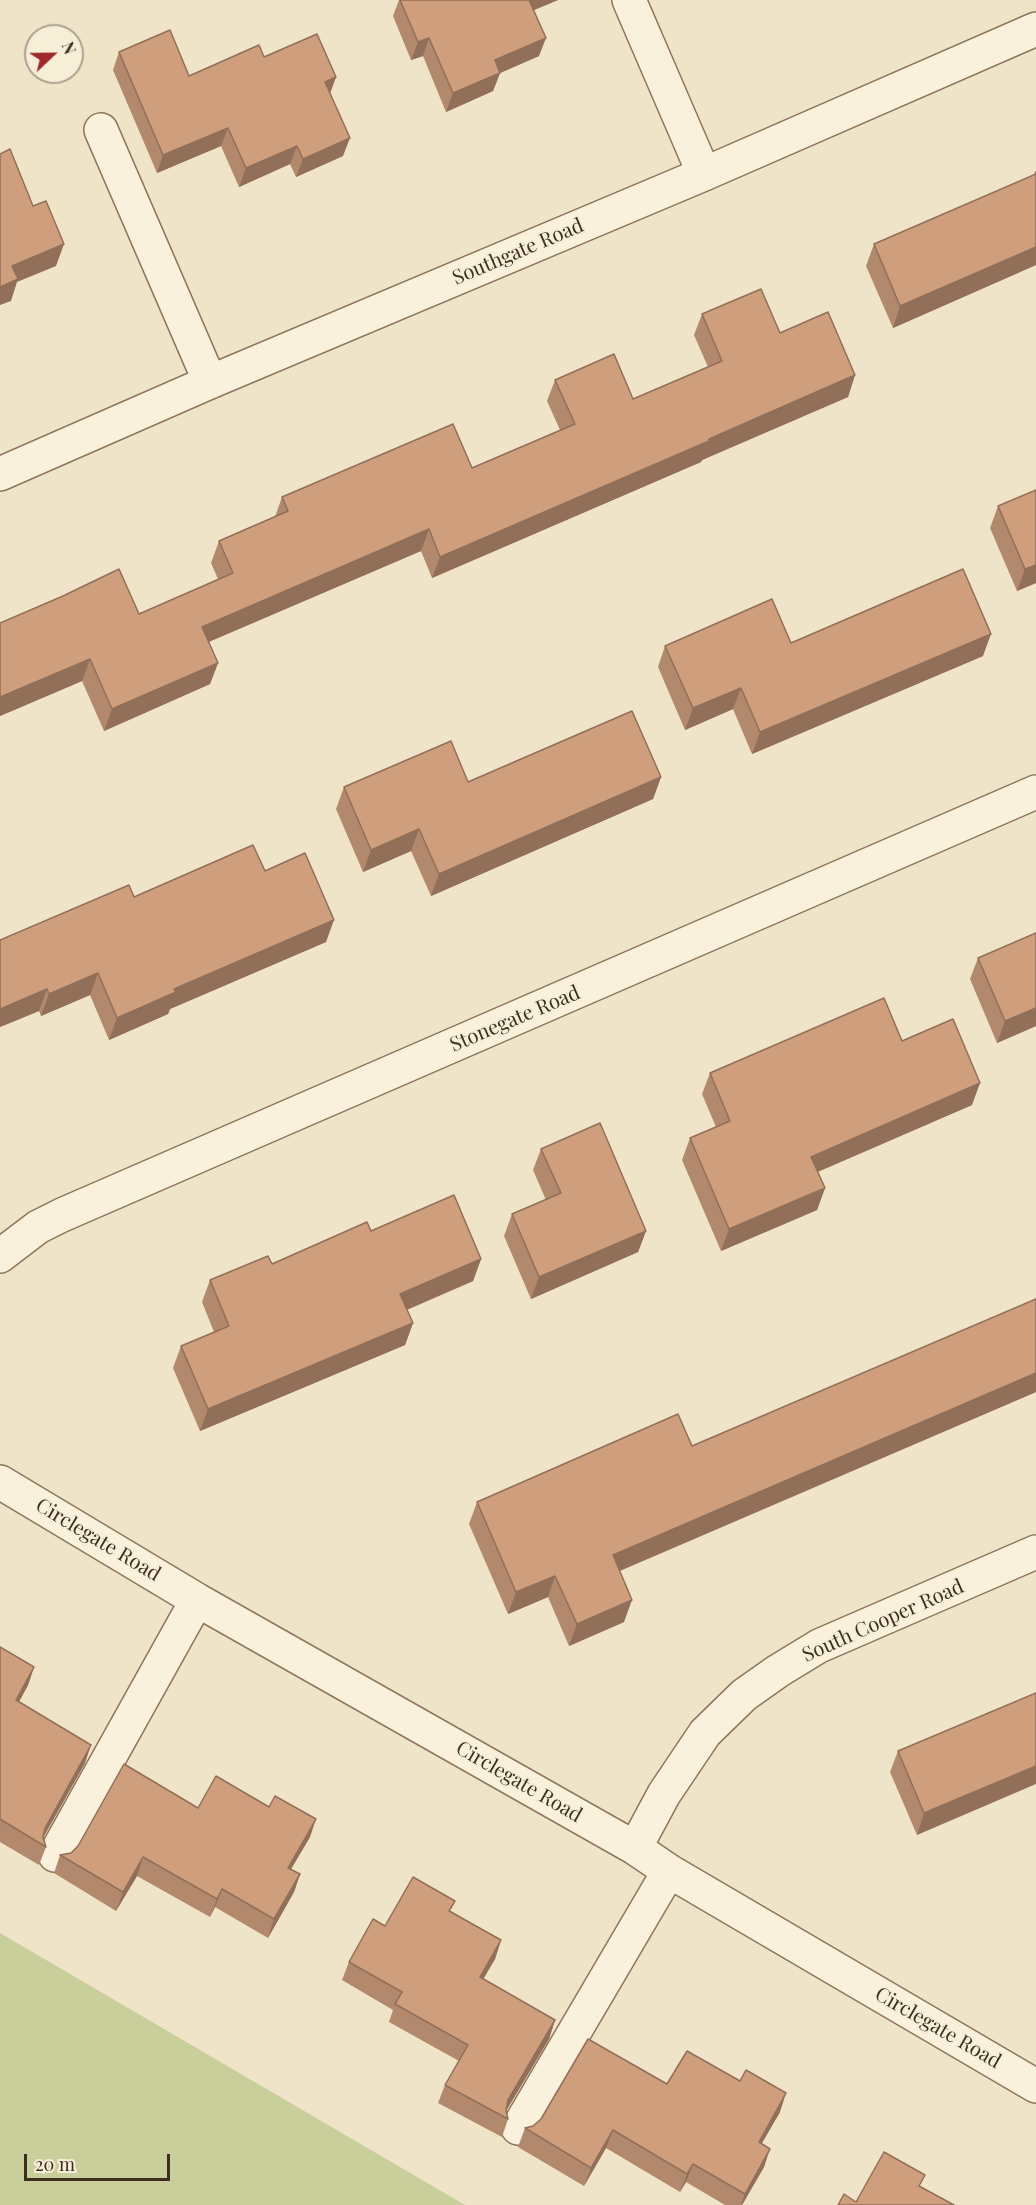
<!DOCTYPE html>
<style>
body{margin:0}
#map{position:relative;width:1036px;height:2205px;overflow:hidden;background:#f0e4c8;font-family:"Playfair Display",serif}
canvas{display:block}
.north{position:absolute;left:24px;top:24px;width:60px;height:60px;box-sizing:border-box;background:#f7eed8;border:2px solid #ada18e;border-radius:50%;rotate:68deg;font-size:16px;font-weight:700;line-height:24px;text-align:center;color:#3d2e20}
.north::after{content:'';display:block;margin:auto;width:21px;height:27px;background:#9e2a2b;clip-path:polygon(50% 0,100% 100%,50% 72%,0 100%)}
.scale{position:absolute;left:24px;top:2154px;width:146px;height:27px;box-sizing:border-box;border:3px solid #3d2e20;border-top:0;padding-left:8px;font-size:18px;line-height:21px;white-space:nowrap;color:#3d2e20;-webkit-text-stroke:4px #f7eed8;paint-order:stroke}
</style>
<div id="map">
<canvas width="1036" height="2205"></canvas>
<div class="north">N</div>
<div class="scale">20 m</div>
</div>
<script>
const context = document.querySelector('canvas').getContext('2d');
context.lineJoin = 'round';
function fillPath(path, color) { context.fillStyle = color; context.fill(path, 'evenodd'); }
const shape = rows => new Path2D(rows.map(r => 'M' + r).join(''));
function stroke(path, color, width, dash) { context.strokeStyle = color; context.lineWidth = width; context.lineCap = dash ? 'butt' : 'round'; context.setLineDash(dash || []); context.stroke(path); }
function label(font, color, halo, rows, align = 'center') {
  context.font = font + ' "Playfair Display",serif'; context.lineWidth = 4.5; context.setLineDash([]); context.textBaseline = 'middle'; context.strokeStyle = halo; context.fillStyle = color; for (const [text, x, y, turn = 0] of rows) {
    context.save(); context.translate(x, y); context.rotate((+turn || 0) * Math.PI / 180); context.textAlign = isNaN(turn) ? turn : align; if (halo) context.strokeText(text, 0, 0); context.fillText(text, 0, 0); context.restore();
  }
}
fillPath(shape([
 [0,1933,465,2205,0,2205]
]), '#c9cf9b');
const minor = shape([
 [629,0,704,174],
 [101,130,210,382],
 [0,474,210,382,704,174,1036,29],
 [0,1256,38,1227,62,1215,1036,792],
 [0,1482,197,1600,635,1848,669,1871,1036,2086],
 [635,1848,664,1794,705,1733,744,1695,778,1671,819,1646,1036,1552],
 [55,1855,197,1600],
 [518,2128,669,1871]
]);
stroke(minor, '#8d765c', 36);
stroke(minor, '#faf1dc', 33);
fillPath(shape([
 [399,0,558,0,534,10,539,56,500,73,493,91,446,112,423,56,411,60,393,16],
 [119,52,189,76,264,57,336,77,330,94,343,156,296,177,290,164,239,187,221,146,157,173,113,70],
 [1035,171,1036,171,1036,265,893,328,866,266,874,244,1034,175],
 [702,314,780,333,855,375,848,397,702,460,701,462,432,578,421,551,209,642,218,663,210,684,104,731,82,681,0,716,0,623,139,614,218,579,211,563,219,541,275,517,282,497,472,468,560,430,547,401,555,380,633,399,708,367,694,335],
 [998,506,1036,583,1017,591,990,528],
 [791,643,983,656,752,754,733,709,685,730,658,667,665,646],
 [661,777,653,799,431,896,411,851,363,872,336,809,344,787,468,782],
 [265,871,326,942,170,1009,168,1014,109,1040,90,995,41,1016,39,1011,0,1027,0,940,134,897],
 [1036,933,1036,1026,997,1043,970,979,978,958],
 [710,1073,972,1105,818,1172,825,1188,817,1210,721,1251,682,1160,690,1138,716,1127,702,1094],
 [541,1149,646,1231,638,1252,531,1299,504,1236,512,1214,546,1200,533,1170],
 [371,1231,481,1259,473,1281,407,1310,413,1323,405,1345,200,1431,173,1368,181,1346,214,1332,202,1302,210,1280,272,1264],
 [1036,1299,1036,1392,620,1571,624,1622,569,1646,548,1597,508,1614,469,1524,477,1502,692,1446],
 [0,1647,34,1667,28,1685,19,1702,85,1763,43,1838,46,1847,39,1865,0,1842],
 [1036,1693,917,1835,890,1772,898,1751],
 [198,1808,310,1837,291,1869,300,1874,294,1892,268,1938,215,1907,210,1917,137,1876,116,1911,54,1873,60,1855,71,1853],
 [451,1911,501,1940,495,1959,483,1979,555,2020,549,2039,506,2111,508,2119,502,2137,438,2103,445,2085,459,2061,389,2022,393,2010,342,1980,349,1962,385,1926],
 [740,2081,780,2112,762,2143,764,2167,742,2205,725,2205,686,2182,680,2192,606,2148,584,2186,518,2147,525,2128,667,2084]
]), '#b2896c');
fillPath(shape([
 [527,0,558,0,522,15],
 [429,38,423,56,411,60,418,42],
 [546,38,539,56,500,73,493,91,446,112,453,93,495,60],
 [336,77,329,95,325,82],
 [228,128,221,146,157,173,163,155],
 [350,138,343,156,296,177,303,159],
 [297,146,290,164,239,187,246,168],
 [64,244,56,266,17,282,11,301,0,305,0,287,12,266],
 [1036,247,1036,265,893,328,900,306],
 [855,375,848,397,702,460,701,462,432,578,440,557],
 [429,529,421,551,194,648,202,627],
 [1036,565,1036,583,1017,591,1025,569],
 [991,634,983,656,752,754,760,732],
 [90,659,82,681,0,716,0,697],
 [218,663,210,684,104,731,112,709],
 [741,688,733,709,685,730,693,708],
 [661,777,653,799,431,896,439,874],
 [419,829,411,851,363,872,371,850],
 [334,920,326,942,170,1009,168,1014,109,1040,117,1018,174,989],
 [98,973,90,995,41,1016,49,994],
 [47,989,39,1011,0,1027,0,1009],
 [1036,1008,1036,1026,997,1043,1005,1021],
 [980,1083,972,1105,803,1178,811,1157],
 [825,1188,817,1210,721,1251,729,1229],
 [646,1231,638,1252,531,1299,539,1277],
 [481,1259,473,1281,392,1316,400,1294],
 [413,1323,405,1345,200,1431,208,1409],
 [1036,1373,1036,1392,605,1577,613,1555],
 [555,1576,548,1597,508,1614,516,1592],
 [632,1600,624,1622,569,1646,577,1624],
 [34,1667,28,1685,10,1718,16,1700],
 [91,1745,85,1763,40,1843,45,1828],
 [1036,1766,1036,1784,917,1835,924,1813],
 [316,1819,310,1837,281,1886,288,1868],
 [143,1857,137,1876,116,1911,123,1892],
 [300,1874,294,1892,268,1938,274,1919],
 [222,1889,215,1907,210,1917,217,1899],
 [501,1940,495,1959,474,1995,480,1977],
 [555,2020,549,2039,503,2116,508,2100],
 [786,2093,780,2112,752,2160,759,2142],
 [613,2130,606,2148,584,2186,591,2168],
 [770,2149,764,2167,742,2205,741,2205,745,2194],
 [693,2164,686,2182,680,2192,687,2174]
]), '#916f58');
const building = shape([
 [400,0,529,0,546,38,495,60,500,73,453,93,429,38,418,42,400,0],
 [170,30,189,76,259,45,264,57,317,34,336,77,325,82,350,138,303,159,297,146,246,168,228,128,163,155,119,52,170,30],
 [10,149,33,206,46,201,64,244,12,266,18,279,0,287,0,154,10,149],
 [1036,174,1036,247,900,306,874,244,1036,174],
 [761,289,780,333,828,312,855,375,709,439,709,441,440,557,429,529,202,627,218,663,112,709,90,659,0,697,0,623,63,596,119,569,139,614,233,573,219,541,288,511,282,497,453,424,472,468,575,424,555,380,614,354,633,399,722,361,702,314,761,289],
 [1036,490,1036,565,1025,569,998,506,1036,490],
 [963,569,991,634,760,732,741,688,693,708,665,646,772,599,791,643,963,569],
 [632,711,661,777,439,874,419,829,371,850,344,787,451,741,468,782,632,711],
 [253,845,265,871,305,853,334,920,174,989,176,992,117,1018,98,973,49,994,47,989,0,1009,0,940,129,885,134,897,253,845],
 [1036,933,1036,1008,1005,1021,978,958,1036,933],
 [884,998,902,1041,953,1019,980,1083,811,1157,825,1188,729,1229,690,1138,730,1121,710,1073,884,998],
 [600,1123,646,1231,539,1277,512,1214,561,1193,541,1149,600,1123],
 [454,1195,481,1259,400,1294,413,1323,208,1409,181,1346,229,1326,210,1280,268,1256,272,1264,367,1222,371,1231,454,1195],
 [1036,1299,1036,1373,613,1555,632,1600,577,1624,555,1576,516,1592,477,1502,678,1414,692,1446,1036,1299],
 [0,1647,34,1667,16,1700,91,1745,45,1828,43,1837,46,1847,0,1819,0,1647],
 [1036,1693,1036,1766,924,1813,898,1751,1036,1693],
 [124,1764,198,1808,216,1776,269,1807,275,1796,316,1819,288,1868,300,1874,274,1919,222,1889,217,1899,143,1857,123,1892,60,1855,71,1853,78,1846,124,1764],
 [413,1877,455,1901,449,1911,501,1940,480,1977,555,2020,508,2100,506,2110,508,2119,445,2085,468,2045,395,2004,402,1992,349,1962,373,1919,385,1926,413,1877],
 [588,2039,667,2084,687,2051,740,2081,746,2070,786,2093,759,2142,770,2149,745,2194,693,2164,687,2174,613,2130,591,2168,525,2128,533,2126,541,2119,588,2039],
 [884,2152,925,2175,919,2186,954,2205,838,2205,844,2194,856,2202,884,2152]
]);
fillPath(building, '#cf9f7d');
stroke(building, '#916f58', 1.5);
label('20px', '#3d2e20', '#f7eed8', [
 ["Southgate Road",518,252,-23],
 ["Stonegate Road",515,1019,-23],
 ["Circlegate Road",98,1540,31],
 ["South Cooper Road",883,1621,-24],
 ["Circlegate Road",519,1782,30],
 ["Circlegate Road",938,2028,30]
]);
</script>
